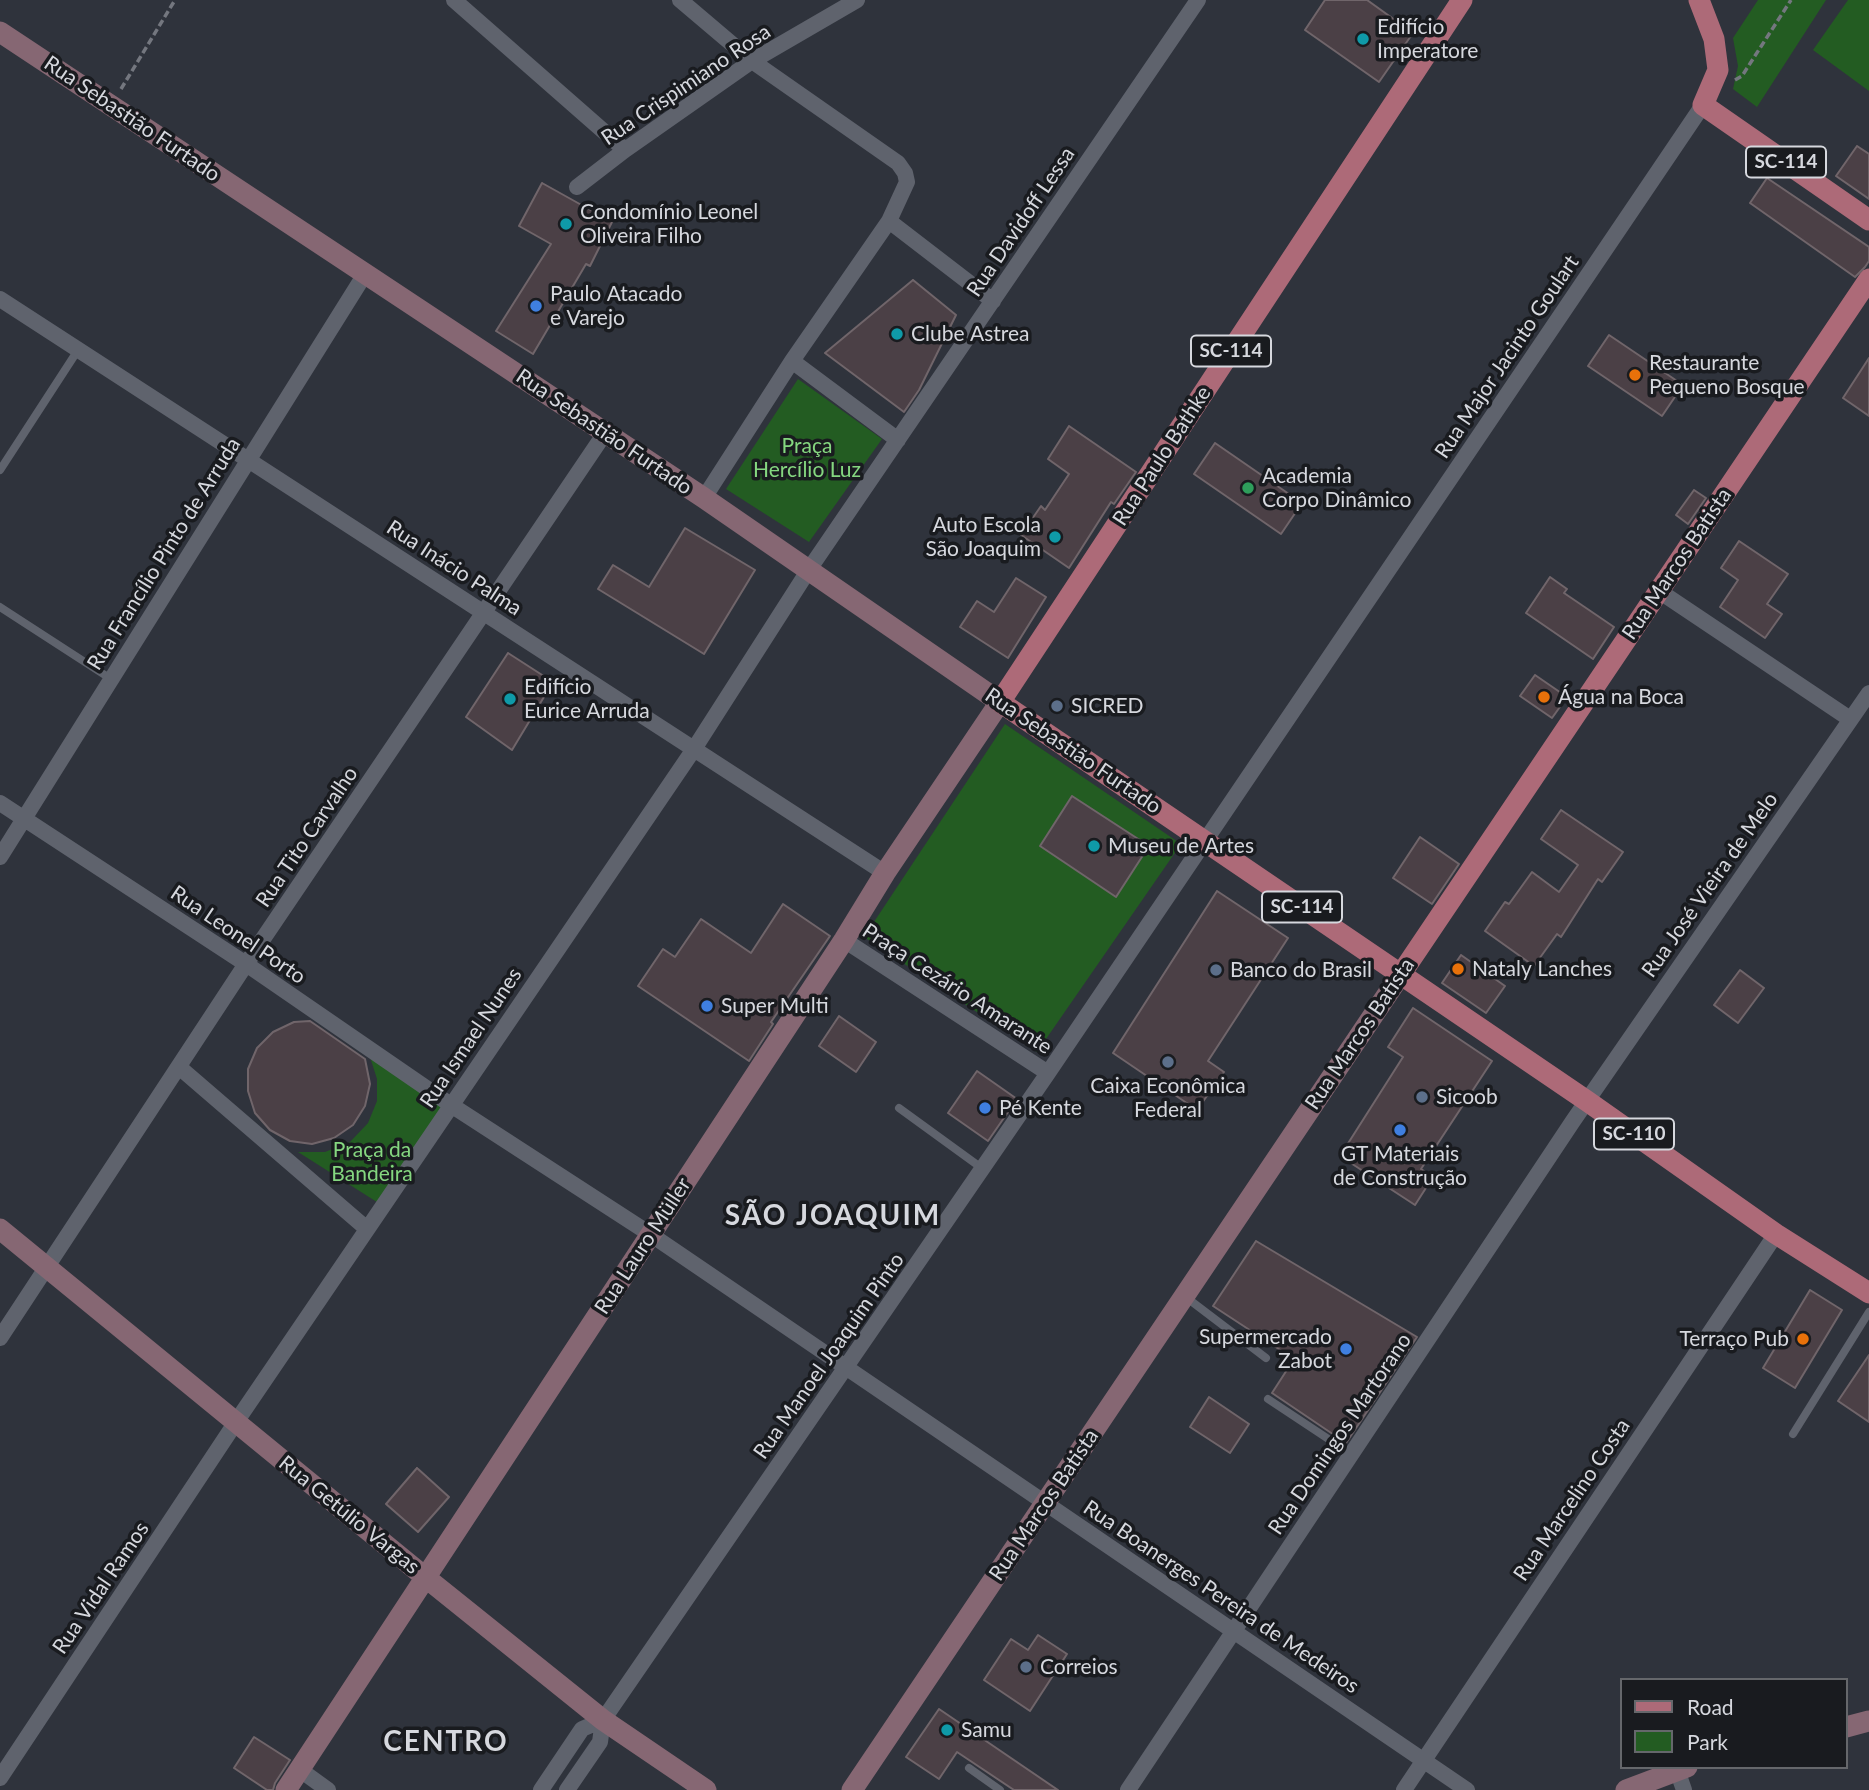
<!DOCTYPE html>
<meta charset="utf-8">
<style>
body{margin:0}
#map{position:relative;width:1869px;height:1790px;overflow:hidden;background:#2f333c;font-family:Lato,sans-serif}
canvas{display:block}
.legend{position:absolute;left:1620px;top:1678px;width:228px;height:91px;box-sizing:border-box;background:#191b1f;border:2px solid #65676b;margin:0;padding:9px 12px;list-style:none;font-size:21px;color:#d6d8de}
.legend li{display:flex;align-items:center;gap:14px;height:35px}
.legend b{width:35px;border:2px solid #65676b}
</style>
<div id="map">
<canvas width="1869" height="1790"></canvas>
<ul class="legend">
<li><b style="height:9px;background:#ad6a78"></b>Road</li>
<li><b style="height:19px;background:#235c22"></b>Park</li>
</ul>
</div>
<script>
const context = document.querySelector('canvas').getContext('2d');
context.lineJoin = 'round';
function fillPath(path, color) { context.fillStyle = color; context.fill(path, 'evenodd'); }
const shape = rows => new Path2D(rows.map(r => 'M' + r).join(''));
function stroke(path, color, width, dash) { context.strokeStyle = color; context.lineWidth = width; context.lineCap = dash ? 'butt' : 'round'; context.setLineDash(dash || []); context.stroke(path); }
function label(font, color, halo, rows, align = 'center') {
  context.font = font + ' Lato,sans-serif'; context.lineWidth = 7; context.setLineDash([]); context.textBaseline = 'middle'; context.strokeStyle = halo; context.fillStyle = color; for (const [text, x, y, turn = 0] of rows) {
    context.save(); context.translate(x, y); context.rotate((+turn || 0) * Math.PI / 180); context.textAlign = isNaN(turn) ? turn : align; if (halo) context.strokeText(text, 0, 0); context.fillText(text, 0, 0); context.restore();
  }
}
fillPath(shape([
 [1758,0,1826,0,1757,107,1733,89,1738,66,1733,38],
 [1848,0,1869,0,1869,91,1813,50],
 [798,379,882,439,809,542,726,489],
 [1005,724,1181,844,1037,1052,864,937],
 [370,1057,444,1108,380,1204,298,1152,325,1152,350,1142,368,1123,377,1101,377,1079]
]), '#235c22');
const building = shape([
 [1325,0,1367,0,1413,33,1379,82,1305,30,1325,0],
 [1857,146,1869,154,1869,199,1836,176,1857,146],
 [1767,178,1869,247,1869,261,1865,267,1855,277,1750,203,1767,178],
 [542,183,612,222,590,266,586,264,533,354,496,331,551,244,519,226,542,183],
 [913,280,956,315,919,390,904,412,825,353,913,280],
 [1609,335,1683,385,1662,416,1588,366,1609,335],
 [1869,358,1869,416,1843,398,1869,358],
 [1069,426,1136,472,1114,504,1111,502,1069,568,1021,535,1041,506,1045,510,1069,474,1048,459,1069,426],
 [1215,443,1302,503,1281,534,1194,474,1215,443],
 [1694,490,1706,498,1688,524,1676,515,1694,490],
 [685,528,755,570,704,654,598,589,613,565,649,587,685,528],
 [1739,541,1788,574,1767,604,1782,614,1765,638,1720,607,1738,580,1721,568,1739,541],
 [1550,577,1567,589,1564,593,1614,627,1593,659,1526,613,1550,577],
 [1016,578,1046,597,1008,658,960,627,977,601,994,612,1016,578],
 [508,653,553,682,512,750,466,717,508,653],
 [1535,675,1567,697,1552,718,1520,696,1535,675],
 [1072,796,1149,846,1116,897,1040,846,1072,796],
 [1561,810,1623,852,1602,882,1598,879,1561,937,1557,934,1534,966,1485,931,1505,902,1509,904,1532,872,1559,892,1578,865,1541,839,1561,810],
 [1420,837,1459,864,1432,904,1393,878,1420,837],
 [1217,891,1288,938,1208,1061,1224,1072,1197,1110,1113,1053,1217,891],
 [783,904,830,936,771,1022,773,1024,749,1061,638,986,663,949,675,957,701,919,751,953,783,904],
 [1461,955,1505,986,1486,1013,1442,983,1461,955],
 [1740,970,1764,988,1738,1023,1714,1005,1740,970],
 [1413,1008,1492,1061,1421,1169,1433,1177,1415,1205,1340,1156,1403,1057,1388,1047,1413,1008],
 [839,1016,876,1042,856,1072,819,1046,839,1016],
 [310,1021,365,1059,370,1084,365,1106,353,1125,334,1138,312,1144,290,1141,270,1130,255,1113,248,1091,248,1069,257,1048,273,1032,294,1022,310,1021],
 [977,1071,1017,1099,988,1141,948,1113,977,1071],
 [1256,1241,1417,1337,1346,1443,1272,1393,1294,1359,1213,1306,1256,1241],
 [1810,1290,1842,1310,1795,1388,1763,1368,1810,1290],
 [1869,1355,1869,1422,1838,1401,1869,1355],
 [1209,1397,1249,1424,1230,1453,1190,1427,1209,1397],
 [417,1468,449,1497,418,1532,386,1504,417,1468],
 [1038,1635,1067,1654,1030,1711,984,1680,1011,1639,1028,1650,1038,1635],
 [939,1709,1058,1790,1014,1790,957,1752,939,1779,906,1757,939,1709],
 [254,1737,290,1760,275,1783,273,1790,267,1790,234,1768,254,1737]
]);
fillPath(building, '#4b4046');
stroke(building, '#70656a', 2);
stroke(shape([
 [1735,80,1742,76,1791,0],
 [121,89,175,0]
]), '#74777f', 3.5, [7, 3.5]);
stroke(shape([
 [0,470,78,350],
 [0,607,111,679],
 [899,1108,983,1169],
 [1187,1298,1266,1358],
 [1268,1399,1351,1454],
 [1793,1434,1869,1312],
 [969,1768,1000,1790]
]), '#5f636d', 8);
stroke(shape([
 [454,0,625,150],
 [680,0,752,61,898,163,905,173,907,182,889,221,993,301],
 [577,187,625,150,752,61,857,0],
 [0,299,885,873],
 [792,361,898,440],
 [704,498,792,361,889,221],
 [1659,591,1850,719],
 [0,803,246,964,451,1105,650,1234,1467,1790],
 [0,857,365,274],
 [844,940,1048,1073],
 [179,1067,367,1229],
 [0,1338,246,964,605,433],
 [299,1769,328,1790],
 [1677,1770,1684,1790],
 [0,1778,236,1422,694,749,808,571,1198,0],
 [541,1790,582,1729,603,1720],
 [567,1790,600,1742,603,1720,1048,1073,1703,105],
 [1128,1790,1573,1121,1869,693],
 [1404,1790,1776,1234]
]), '#5f636d', 16);
stroke(shape([
 [0,32,704,498,1000,702,885,873,844,940,286,1790],
 [0,1229,425,1577,603,1720,706,1790],
 [1846,1727,1869,1721],
 [852,1790,1401,974],
 [1626,1790,1687,1767]
]), '#866773', 21);
stroke(shape([
 [1462,0,1000,702,1587,1101,1776,1234,1869,1293],
 [1699,0,1714,39,1718,70,1703,105,1869,220],
 [1401,974,1869,279]
]), '#ad6a78', 21);
for (const [x, y, r, color] of [
 [1363,39,7,"#0f9aa8"],
 [566,224,7,"#0f9aa8"],
 [536,306,7,"#3f7fe0"],
 [897,334,7,"#0f9aa8"],
 [1635,375,7,"#e8710a"],
 [1248,488,7,"#2e9e5b"],
 [1055,537,7,"#0f9aa8"],
 [1544,697,7,"#e8710a"],
 [510,699,7,"#0f9aa8"],
 [1057,706,7,"#5c6f8a"],
 [1094,846,7,"#0f9aa8"],
 [1458,969,7,"#e8710a"],
 [1216,970,7,"#5c6f8a"],
 [707,1006,7,"#3f7fe0"],
 [1168,1062,7,"#5c6f8a"],
 [1422,1097,7,"#5c6f8a"],
 [985,1108,7,"#3f7fe0"],
 [1400,1130,7,"#3f7fe0"],
 [1803,1339,7,"#e8710a"],
 [1346,1349,7,"#3f7fe0"],
 [1026,1667,7,"#5c6f8a"],
 [947,1730,7,"#0f9aa8"]
]) { const dot = new Path2D(); dot.arc(x, y, r, 0, 2 * Math.PI); context.fillStyle = color; context.fill(dot); stroke(dot, '#191b1f', 2.5); }
for (const [x, y, w] of [
 [1786,162,80],
 [1231,351,80],
 [1302,907,80],
 [1634,1134,80]
]) { const box = new Path2D(); box.roundRect(x - w / 2, y - 15.5, w, 31, 5); context.fillStyle = '#191b1f'; context.fill(box); stroke(box, '#d6d8de', 2); }
label('bold 19px', '#d6d8de', null, [
 ["SC-114",1786,162],
 ["SC-114",1231,351],
 ["SC-114",1302,907],
 ["SC-110",1634,1134]
]);
label('21px', '#d6d8de', '#191b1f', [
 ["Edifício",1377,27],
 ["Imperatore",1377,51],
 ["Condomínio Leonel",580,212],
 ["Oliveira Filho",580,236],
 ["Paulo Atacado",550,294],
 ["e Varejo",550,318],
 ["Clube Astrea",911,334],
 ["Restaurante",1649,363],
 ["Pequeno Bosque",1649,387],
 ["Academia",1262,476],
 ["Corpo Dinâmico",1262,500],
 ["Auto Escola",1041,525,"right"],
 ["São Joaquim",1041,549,"right"],
 ["Edifício",524,687],
 ["Eurice Arruda",524,711],
 ["Água na Boca",1558,697],
 ["SICRED",1071,706],
 ["Museu de Artes",1108,846],
 ["Nataly Lanches",1472,969],
 ["Banco do Brasil",1230,970],
 ["Super Multi",721,1006],
 ["Caixa Econômica",1168,1086,"center"],
 ["Federal",1168,1110,"center"],
 ["Sicoob",1436,1097],
 ["Pé Kente",999,1108],
 ["GT Materiais",1400,1154,"center"],
 ["de Construção",1400,1178,"center"],
 ["Supermercado",1332,1337,"right"],
 ["Zabot",1332,1361,"right"],
 ["Terraço Pub",1789,1339,"right"],
 ["Correios",1040,1667],
 ["Samu",961,1730]
], 'left');
label('21px', '#d6d8de', '#191b1f', [
 ["Rua Crispimiano Rosa",686,85,-34],
 ["Rua Sebastião Furtado",132,119,34],
 ["Rua Davidoff Lessa",1021,222,-56],
 ["Rua Major Jacinto Goulart",1507,357,-56],
 ["Rua Sebastião Furtado",604,432,34],
 ["Rua Paulo Bathke",1162,456,-57],
 ["Rua Francílio Pinto de Arruda",164,554,-58],
 ["Rua Marcos Batista",1677,564,-56],
 ["Rua Inácio Palma",454,568,33],
 ["Rua Sebastião Furtado",1073,751,34],
 ["Rua Tito Carvalho",307,837,-56],
 ["Rua José Vieira de Melo",1710,885,-55],
 ["Rua Leonel Porto",238,935,34],
 ["Praça Cezário Amarante",957,989,33],
 ["Rua Marcos Batista",1360,1034,-56],
 ["Rua Ismael Nunes",471,1038,-56],
 ["Rua Lauro Müller",643,1246,-57],
 ["Rua Manoel Joaquim Pinto",829,1356,-55],
 ["Rua Domingos Martorano",1340,1434,-56],
 ["Rua Marcelino Costa",1572,1500,-56],
 ["Rua Marcos Batista",1044,1505,-56],
 ["Rua Getúlio Vargas",349,1515,39],
 ["Rua Vidal Ramos",101,1588,-56],
 ["Rua Boanerges Pereira de Medeiros",1221,1597,34]
]);
label('21px', '#85d780', '#191b1f', [
 ["Praça",807,446],
 ["Hercílio Luz",807,470],
 ["Praça da",372,1150],
 ["Bandeira",372,1174]
]);
context.letterSpacing = '2px';
label('bold 28px', '#d6d8de', '#191b1f', [
 ["SÃO JOAQUIM",833,1216],
 ["CENTRO",446,1742]
]);
context.letterSpacing = '0px';
</script>
